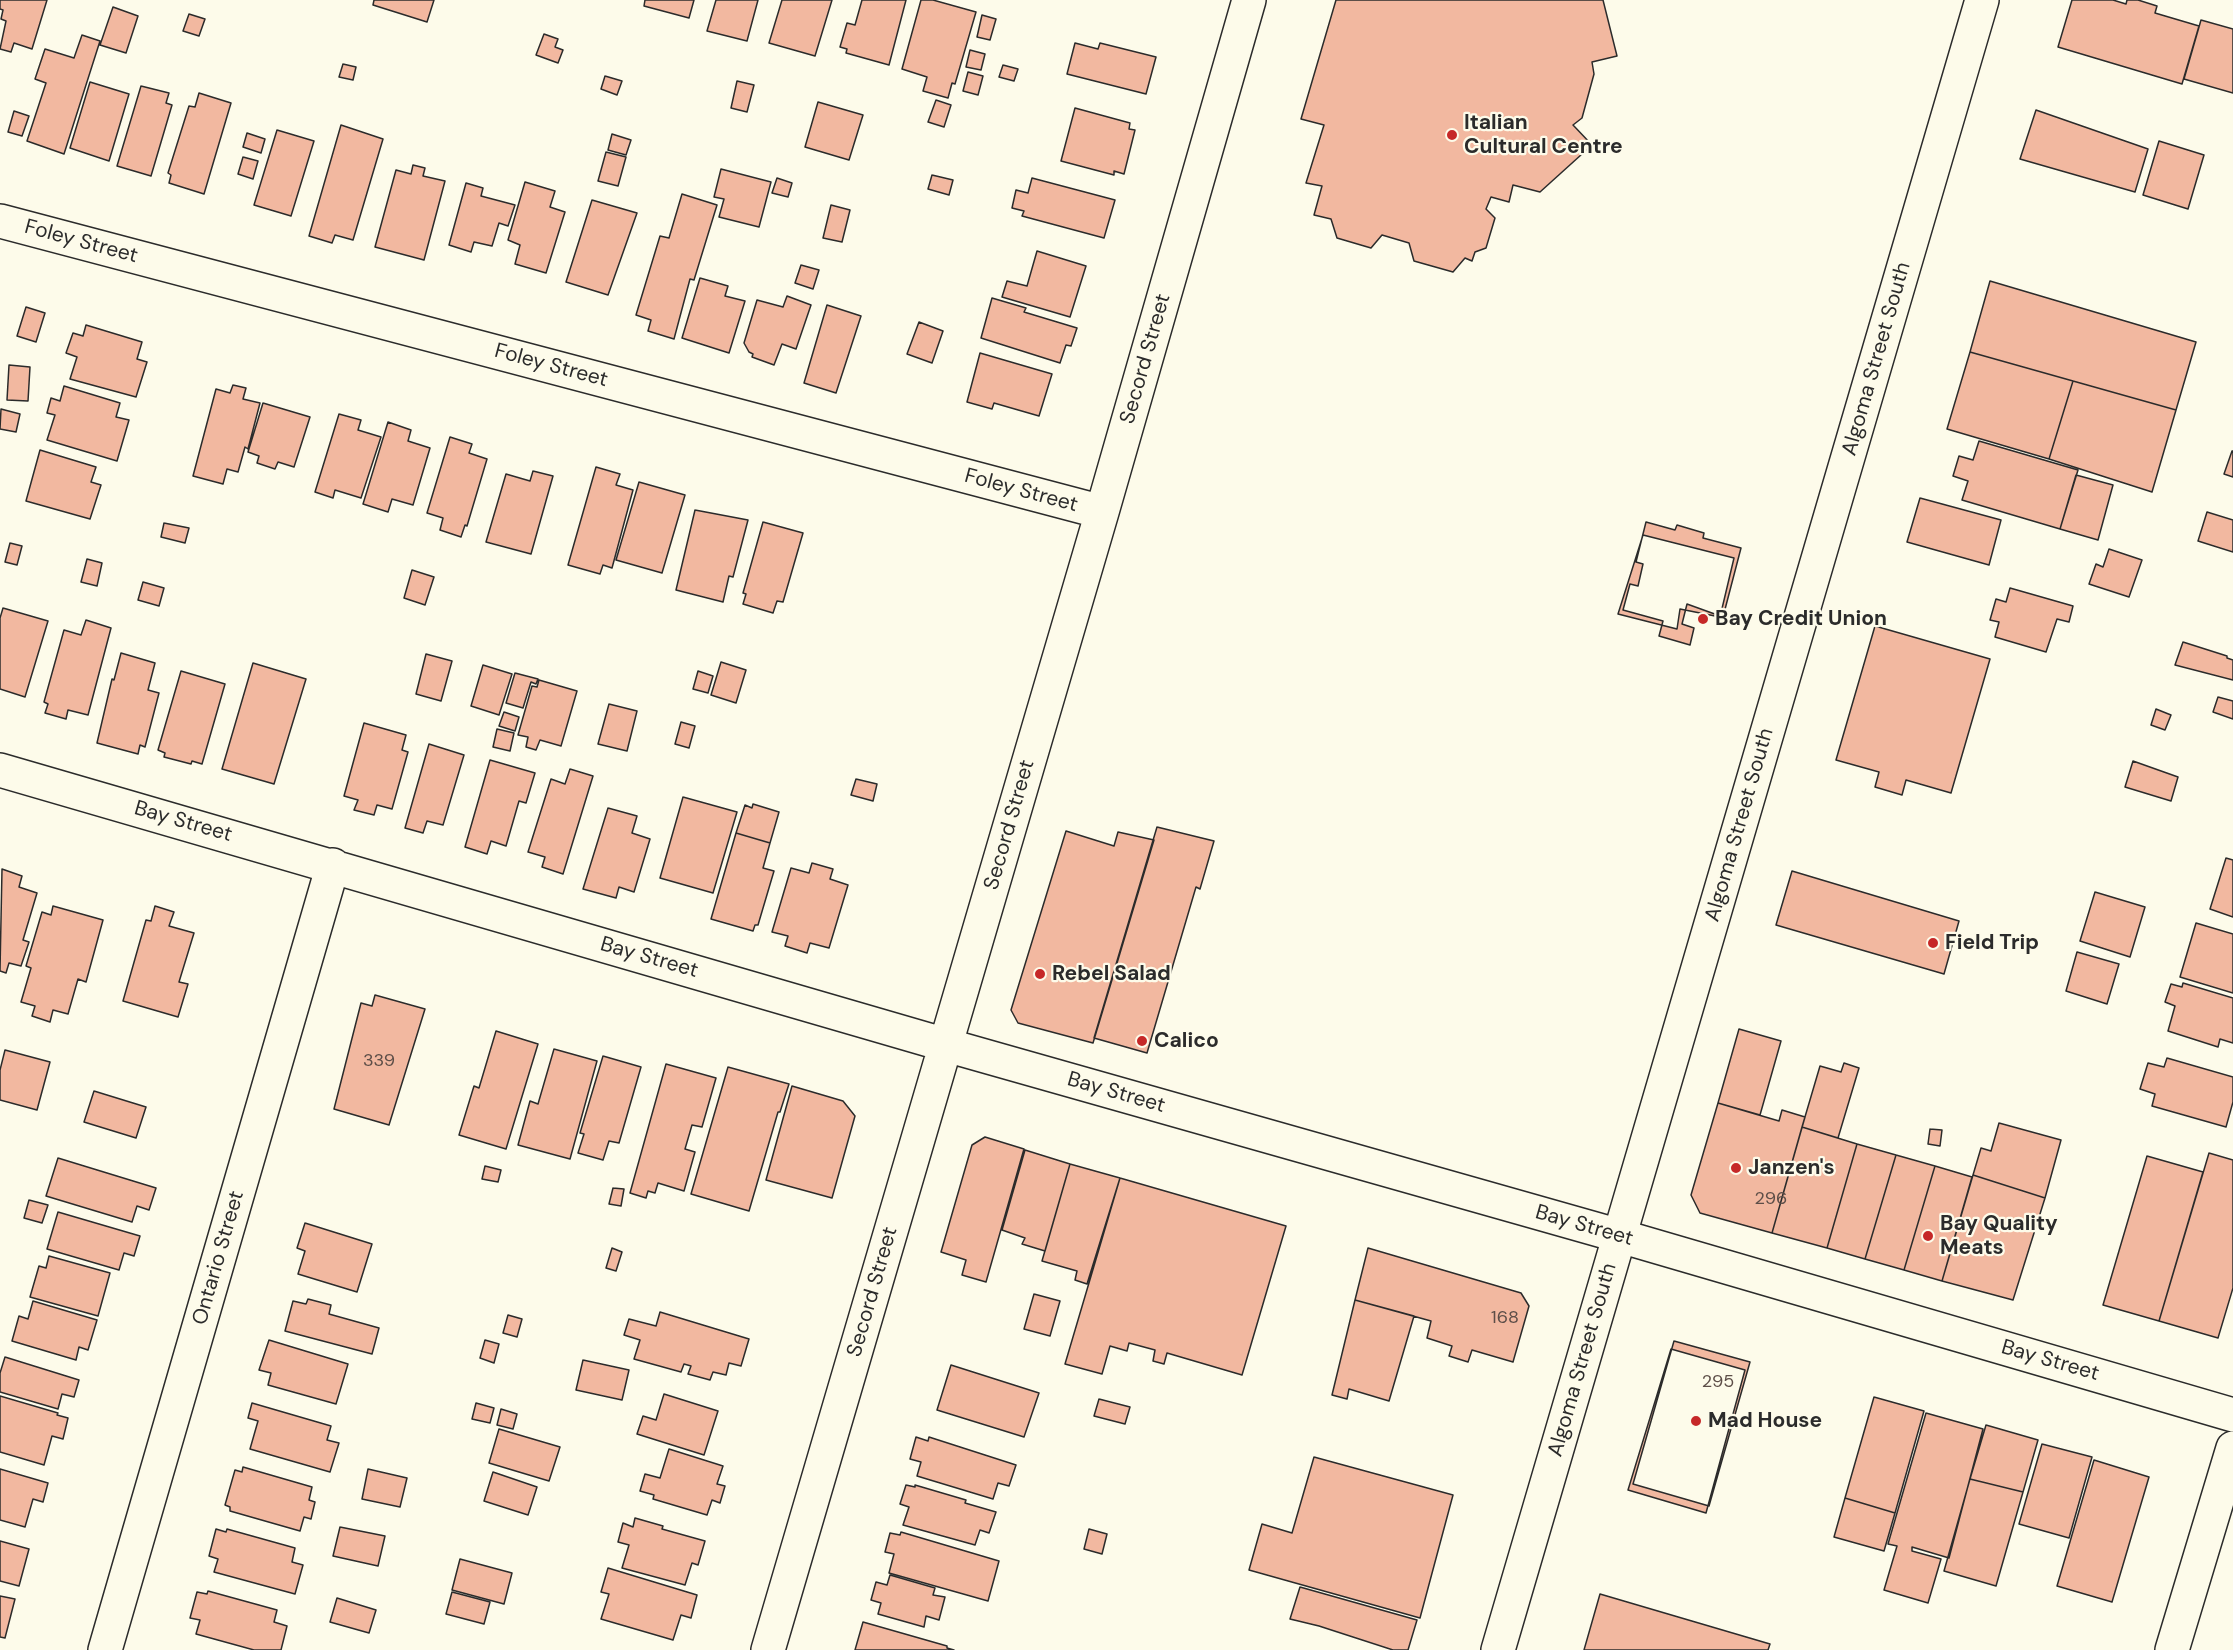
<!DOCTYPE html>
<style>
body{margin:0}
canvas{display:block;background:#fdfbea}
</style>
<canvas width="2233" height="1650"></canvas>
<script>
const context = document.querySelector('canvas').getContext('2d');
context.lineJoin = 'round';
function fillPath(path, color) { context.fillStyle = color; context.fill(path, 'evenodd'); }
const shape = rows => new Path2D(rows.map(r => 'M' + r).join(''));
function stroke(path, color, width, dash) { context.strokeStyle = color; context.lineWidth = width; context.lineCap = dash ? 'butt' : 'round'; context.setLineDash(dash || []); context.stroke(path); }
function label(font, color, halo, rows, align = 'center') {
  context.font = font + ' "DM Sans",sans-serif'; context.lineWidth = 4.5; context.setLineDash([]); context.textBaseline = 'middle'; context.strokeStyle = halo; context.fillStyle = color; for (const [text, x, y, turn = 0] of rows) {
    context.save(); context.translate(x, y); context.rotate((+turn || 0) * Math.PI / 180); context.textAlign = isNaN(turn) ? turn : align; if (halo) context.strokeText(text, 0, 0); context.fillText(text, 0, 0); context.restore();
  }
}
const building = shape([
 [0,0,47,0,32,49,14,43,11,52,0,49,6,21,1,19,3,10,0,9,0,0],
 [374,0,434,0,427,22,373,5,374,0],
 [645,0,694,0,689,18,644,6,645,0],
 [716,0,758,0,747,41,707,31,716,0],
 [782,0,832,0,815,56,769,43,782,0],
 [862,0,906,0,889,65,846,53,847,49,840,47,847,23,855,25,862,0],
 [921,0,933,0,976,12,955,84,952,83,948,98,923,91,927,77,902,69,921,0],
 [1336,0,1603,0,1617,56,1592,62,1594,74,1582,118,1573,125,1592,145,1540,192,1513,185,1509,202,1491,197,1486,209,1495,218,1486,248,1475,252,1472,261,1465,258,1453,272,1414,261,1409,243,1382,235,1371,248,1337,238,1331,219,1314,215,1322,186,1306,183,1324,125,1301,119,1336,0],
 [2072,0,2113,0,2126,4,2127,0,2138,0,2157,6,2155,13,2199,26,2182,84,2058,47,2072,0],
 [113,7,138,16,126,53,100,45,113,7],
 [189,14,205,19,199,36,183,31,189,14],
 [982,15,996,19,990,40,977,37,982,15],
 [2201,20,2233,29,2233,93,2184,79,2201,20],
 [544,34,558,39,555,47,563,50,558,63,536,55,544,34],
 [82,35,100,41,64,154,27,141,46,83,35,79,45,49,74,58,82,35],
 [1075,43,1098,49,1100,43,1156,57,1146,94,1067,74,1075,43],
 [970,50,985,54,981,70,966,67,970,50],
 [343,64,356,67,353,80,339,77,343,64],
 [1003,65,1018,69,1014,81,999,77,1003,65],
 [968,72,983,76,978,95,963,91,968,72],
 [605,76,622,81,617,95,601,89,605,76],
 [737,81,754,85,747,112,731,108,737,81],
 [90,82,129,94,109,161,70,148,90,82],
 [141,86,169,93,166,103,172,105,151,176,117,166,141,86],
 [199,93,231,103,204,194,169,183,171,175,168,173,189,106,195,107,199,93],
 [936,100,951,105,944,127,928,122,936,100],
 [818,102,863,115,849,160,805,147,818,102],
 [1075,108,1130,123,1129,129,1135,130,1124,174,1114,171,1114,175,1061,161,1075,108],
 [2036,110,2148,149,2135,192,2020,159,2036,110],
 [14,111,29,116,22,136,8,132,14,111],
 [341,125,383,139,353,240,335,235,332,243,309,236,341,125],
 [277,130,314,141,291,216,254,205,277,130],
 [247,133,265,139,261,153,243,147,247,133],
 [612,134,631,140,626,155,608,150,612,134],
 [2159,141,2204,155,2188,209,2143,195,2159,141],
 [606,152,626,157,618,186,598,181,606,152],
 [243,157,258,161,253,179,238,174,243,157],
 [413,165,425,168,423,176,445,181,424,260,375,247,396,170,411,174,413,165],
 [721,169,771,182,759,227,719,217,724,199,714,197,721,169],
 [932,175,953,180,949,195,928,189,932,175],
 [777,178,792,183,788,197,772,193,777,178],
 [1032,178,1115,200,1104,238,1022,216,1024,211,1012,208,1016,190,1028,193,1032,178],
 [525,182,555,191,550,207,565,212,546,273,515,264,520,245,508,240,525,182],
 [466,183,483,188,481,196,515,205,508,226,499,223,492,246,474,242,471,252,449,245,466,183],
 [682,194,717,205,694,280,690,279,674,339,648,331,651,320,636,315,660,236,669,238,682,194],
 [592,200,637,213,608,295,566,282,592,200],
 [831,205,850,210,842,242,823,238,831,205],
 [1037,251,1086,266,1070,317,1002,297,1007,281,1027,286,1037,251],
 [801,265,819,270,813,289,795,283,801,265],
 [700,278,728,286,725,296,745,301,729,353,682,338,700,278],
 [1990,281,2196,342,2176,410,1970,352,1990,281],
 [787,296,811,305,796,349,782,344,774,365,752,357,753,354,749,352,744,343,757,300,783,307,787,296],
 [992,298,1026,308,1024,312,1077,328,1071,346,1066,345,1060,363,981,338,992,298],
 [827,305,861,316,836,393,804,383,827,305],
 [26,307,45,313,36,342,17,336,26,307],
 [919,322,943,331,932,363,907,354,919,322],
 [86,325,142,342,137,359,147,362,136,397,70,379,77,357,66,353,73,333,83,336,86,325],
 [1970,352,2073,381,2049,459,1947,429,1970,352],
 [980,353,1052,374,1039,416,994,403,992,409,967,402,980,353],
 [9,365,30,367,28,401,7,400,9,365],
 [2073,381,2176,410,2152,492,2049,459,2073,381],
 [233,385,246,388,243,399,260,403,248,449,245,447,238,472,227,469,223,484,193,476,216,389,230,393,233,385],
 [64,386,120,403,116,417,129,420,117,461,47,440,55,415,47,413,51,398,60,401,64,386],
 [263,403,310,417,294,467,278,462,275,469,257,463,259,456,248,452,263,403],
 [1,409,20,414,16,432,0,429,1,409],
 [339,414,361,420,358,430,381,437,361,498,335,490,333,498,315,492,339,414],
 [388,422,411,430,408,441,430,448,413,505,392,499,388,512,363,504,388,422],
 [450,437,472,444,469,453,487,459,467,526,465,525,461,537,440,530,443,518,427,513,450,437],
 [1979,441,2078,470,2060,529,1962,500,1968,481,1953,476,1959,456,1973,460,1979,441],
 [40,450,96,467,91,482,101,485,90,519,26,501,40,450],
 [2232,451,2233,451,2233,477,2224,474,2232,451],
 [596,467,620,474,616,485,633,490,612,568,603,565,600,574,568,565,596,467],
 [533,471,553,476,531,554,486,542,506,474,530,481,533,471],
 [2076,475,2113,485,2098,540,2060,529,2076,475],
 [639,482,685,495,662,573,616,560,639,482],
 [1920,498,2001,520,1989,565,1907,542,1920,498],
 [695,510,748,520,733,577,729,576,723,602,676,590,695,510],
 [2207,512,2233,520,2233,552,2198,541,2207,512],
 [763,522,803,533,783,602,777,601,773,613,743,604,746,594,743,593,763,522],
 [1646,522,1675,530,1677,525,1704,533,1703,538,1741,548,1723,617,1687,604,1682,624,1694,628,1690,645,1659,636,1663,621,1623,610,1630,584,1638,586,1643,564,1636,562,1646,522],
 [164,523,189,528,185,543,161,537,164,523],
 [1643,535,1734,558,1720,617,1680,609,1677,629,1618,614,1643,535],
 [10,543,22,546,17,565,5,562,10,543],
 [2109,549,2142,560,2129,597,2089,584,2096,564,2103,567,2109,549],
 [87,559,102,563,97,586,81,582,87,559],
 [412,570,434,577,425,605,404,598,412,570],
 [143,582,164,588,159,606,138,600,143,582],
 [2010,588,2073,606,2069,622,2057,619,2046,652,1995,637,1999,622,1990,620,1996,599,2006,602,2010,588],
 [3,608,48,621,25,697,0,689,0,618,3,608],
 [86,620,111,628,88,715,68,710,66,719,45,713,48,704,44,702,64,630,81,635,86,620],
 [1875,626,1990,659,1951,793,1906,780,1902,795,1875,787,1879,772,1836,760,1875,626],
 [2183,642,2227,656,2227,658,2233,660,2233,680,2175,665,2183,642],
 [121,653,155,663,148,690,159,693,145,747,140,745,138,754,97,743,112,679,114,680,121,653],
 [426,654,452,661,441,701,416,694,426,654],
 [721,662,746,670,736,703,711,695,721,662],
 [253,663,306,679,274,784,222,769,253,663],
 [483,665,512,674,499,715,471,706,483,665],
 [181,671,225,684,202,764,192,761,191,764,164,757,165,753,158,750,181,671],
 [698,671,713,676,708,693,693,689,698,671],
 [515,673,538,679,536,684,531,682,523,708,506,703,515,673],
 [539,680,577,691,561,746,540,740,536,750,526,747,528,737,518,735,532,686,537,687,539,680],
 [2218,697,2233,701,2233,719,2213,712,2218,697],
 [609,704,637,711,627,751,598,744,609,704],
 [2156,709,2171,715,2165,730,2151,725,2156,709],
 [504,712,519,717,515,731,499,726,504,712],
 [681,722,695,726,689,748,675,744,681,722],
 [364,723,406,735,402,750,408,752,392,809,377,805,374,815,354,810,358,800,344,796,364,723],
 [497,729,514,733,510,751,493,747,497,729],
 [429,744,464,755,443,825,427,821,423,833,405,828,429,744],
 [490,760,535,773,526,803,519,801,506,846,491,841,487,854,465,847,490,760],
 [2133,761,2178,777,2171,801,2125,787,2133,761],
 [570,769,593,776,563,874,542,867,545,857,528,852,551,779,565,784,570,769],
 [856,779,877,784,873,801,851,795,856,779],
 [683,797,737,812,713,893,660,878,683,797],
 [753,804,779,812,770,843,736,833,745,805,752,808,753,804],
 [608,808,637,816,632,833,650,839,634,892,619,887,616,898,583,889,608,808],
 [1157,827,1214,841,1200,889,1196,887,1147,1053,1094,1038,1157,827],
 [1066,831,1114,846,1118,832,1154,840,1093,1043,1018,1023,1011,1010,1066,831],
 [736,833,770,843,763,868,774,871,758,925,755,925,753,931,711,919,736,833],
 [2226,858,2233,860,2233,917,2210,909,2226,858],
 [812,863,833,869,830,879,848,885,829,948,810,943,807,953,785,946,788,936,772,932,791,868,809,873,812,863],
 [2,869,22,876,19,887,37,893,23,940,29,942,21,966,9,963,6,973,0,971,2,869],
 [1792,871,1959,921,1944,974,1776,925,1792,871],
 [2095,892,2145,907,2130,957,2080,941,2095,892],
 [53,906,103,920,86,982,78,979,68,1014,53,1010,50,1022,32,1016,35,1006,21,1002,31,968,26,966,42,912,51,915,53,906],
 [155,906,174,912,169,926,194,933,179,982,188,984,178,1017,123,1001,146,920,151,921,155,906],
 [2196,923,2233,934,2233,993,2180,977,2196,923],
 [2077,952,2119,964,2107,1004,2066,991,2077,952],
 [2183,983,2233,998,2233,1043,2220,1039,2218,1047,2168,1031,2175,1006,2165,1002,2171,984,2182,987,2183,983],
 [375,995,425,1009,389,1125,334,1109,361,1003,372,1006,375,995],
 [1739,1029,1781,1041,1760,1115,1718,1103,1739,1029],
 [496,1031,538,1044,506,1149,459,1135,474,1086,479,1088,496,1031],
 [554,1049,597,1061,570,1159,518,1145,530,1101,538,1104,554,1049],
 [5,1050,50,1062,37,1110,0,1100,0,1070,5,1050],
 [603,1056,641,1067,619,1143,609,1141,603,1160,578,1153,584,1134,580,1133,603,1056],
 [2167,1058,2233,1077,2233,1102,2226,1127,2152,1106,2155,1094,2140,1089,2148,1063,2164,1067,2167,1058],
 [1844,1063,1859,1068,1838,1138,1802,1127,1820,1066,1841,1072,1844,1063],
 [666,1064,716,1078,702,1127,692,1125,685,1149,695,1152,684,1191,658,1183,655,1193,648,1191,646,1198,630,1193,666,1064],
 [728,1067,789,1084,780,1112,778,1112,749,1211,691,1194,728,1067],
 [792,1086,843,1101,855,1116,832,1198,766,1180,792,1086],
 [94,1091,146,1107,136,1138,84,1122,94,1091],
 [1718,1103,1779,1121,1782,1110,1805,1117,1772,1233,1700,1213,1691,1195,1718,1103],
 [1999,1123,2061,1140,2045,1198,1973,1175,1981,1148,1991,1151,1999,1123],
 [1802,1127,1857,1144,1827,1248,1772,1233,1802,1127],
 [1930,1129,1942,1130,1940,1146,1928,1144,1930,1129],
 [985,1137,1024,1149,986,1282,962,1275,966,1260,941,1252,972,1145,985,1137],
 [1857,1144,1896,1155,1865,1259,1827,1248,1857,1144],
 [1025,1150,1070,1164,1045,1251,1022,1244,1025,1238,1002,1230,1025,1150],
 [2209,1153,2233,1160,2233,1288,2218,1338,2159,1321,2209,1153],
 [1896,1155,1935,1166,1904,1270,1865,1259,1896,1155],
 [2147,1156,2203,1172,2159,1321,2103,1305,2147,1156],
 [58,1158,156,1188,149,1210,137,1206,132,1222,46,1196,58,1158],
 [1070,1164,1120,1178,1087,1284,1075,1280,1077,1271,1042,1261,1070,1164],
 [485,1166,501,1170,498,1182,482,1179,485,1166],
 [1935,1166,1972,1177,1942,1281,1904,1270,1935,1166],
 [1973,1175,2045,1198,2013,1300,1942,1281,1973,1175],
 [1120,1178,1286,1226,1242,1375,1167,1353,1164,1364,1153,1361,1155,1350,1129,1343,1127,1351,1110,1346,1102,1374,1065,1364,1120,1178],
 [613,1188,624,1189,621,1206,609,1204,613,1188],
 [29,1200,48,1205,42,1223,24,1218,29,1200],
 [58,1212,140,1236,134,1256,124,1253,119,1270,47,1249,58,1212],
 [305,1223,372,1244,357,1292,298,1274,305,1251,297,1248,305,1223],
 [612,1248,622,1252,616,1271,606,1268,612,1248],
 [1368,1248,1521,1293,1529,1306,1513,1362,1472,1350,1468,1362,1449,1356,1452,1346,1427,1338,1431,1321,1355,1300,1368,1248],
 [49,1256,110,1273,98,1316,30,1297,39,1266,46,1268,49,1256],
 [1034,1294,1060,1301,1050,1336,1024,1329,1034,1294],
 [308,1299,331,1305,329,1314,379,1328,372,1354,285,1331,293,1301,306,1304,308,1299],
 [1355,1300,1414,1316,1389,1401,1349,1389,1347,1399,1332,1395,1355,1300],
 [33,1301,97,1320,88,1350,79,1347,76,1360,12,1341,19,1316,28,1319,33,1301],
 [660,1312,749,1339,741,1366,729,1363,726,1375,713,1372,710,1380,688,1374,691,1366,684,1364,681,1372,634,1359,640,1340,624,1335,629,1319,656,1326,660,1312],
 [508,1315,522,1319,517,1337,503,1333,508,1315],
 [269,1340,348,1364,336,1404,268,1385,271,1373,259,1370,269,1340],
 [485,1340,499,1344,494,1363,480,1358,485,1340],
 [1674,1341,1750,1362,1709,1506,1633,1484,1674,1341],
 [1671,1349,1745,1370,1706,1513,1628,1490,1671,1349],
 [5,1357,79,1380,74,1397,62,1394,58,1409,0,1392,0,1373,5,1357],
 [583,1360,629,1370,622,1400,576,1390,583,1360],
 [951,1365,1039,1393,1024,1437,937,1410,951,1365],
 [664,1394,718,1411,704,1455,637,1434,643,1416,656,1420,664,1394],
 [0,1396,58,1413,57,1415,68,1418,63,1439,52,1436,44,1465,0,1452,0,1396],
 [1874,1397,1924,1411,1895,1513,1845,1498,1874,1397],
 [1099,1399,1130,1407,1125,1424,1094,1416,1099,1399],
 [252,1403,331,1426,327,1440,339,1443,330,1472,250,1449,258,1421,248,1418,252,1403],
 [476,1403,494,1408,490,1423,472,1419,476,1403],
 [501,1409,517,1414,513,1429,497,1425,501,1409],
 [1926,1413,1983,1429,1949,1558,1912,1547,1912,1551,1941,1559,1928,1603,1884,1590,1897,1546,1888,1544,1926,1413],
 [1986,1425,2038,1440,2023,1492,1970,1479,1986,1425],
 [499,1429,560,1447,549,1481,489,1463,499,1429],
 [916,1437,928,1441,929,1437,1016,1465,1009,1486,998,1483,993,1499,917,1476,921,1462,910,1459,916,1437],
 [2042,1444,2092,1457,2069,1538,2019,1524,2042,1444],
 [669,1449,723,1466,717,1484,725,1486,720,1503,712,1500,707,1515,653,1499,654,1495,640,1491,645,1474,660,1478,669,1449],
 [1314,1457,1453,1495,1420,1618,1249,1570,1262,1524,1292,1533,1314,1457],
 [2094,1460,2149,1477,2112,1602,2057,1586,2094,1460],
 [243,1467,312,1487,309,1500,315,1502,311,1519,304,1517,300,1531,230,1511,230,1507,225,1505,235,1470,242,1472,243,1467],
 [0,1469,48,1483,43,1502,33,1499,25,1527,0,1520,0,1469],
 [368,1469,407,1478,400,1507,362,1499,368,1469],
 [493,1472,537,1487,528,1515,484,1501,493,1472],
 [1970,1479,2023,1492,1996,1586,1944,1571,1970,1479],
 [906,1485,915,1487,915,1485,966,1500,965,1503,996,1512,989,1533,980,1530,975,1545,903,1525,909,1507,900,1504,906,1485],
 [1845,1498,1895,1513,1884,1551,1834,1537,1845,1498],
 [635,1518,663,1526,662,1529,705,1541,698,1565,692,1563,685,1585,622,1568,629,1545,618,1542,623,1523,633,1527,635,1518],
 [340,1527,385,1536,378,1566,333,1556,340,1527],
 [216,1529,226,1532,227,1529,295,1548,292,1562,303,1565,295,1594,214,1572,218,1559,209,1556,216,1529],
 [1089,1529,1107,1534,1102,1554,1084,1549,1089,1529],
 [901,1532,999,1561,988,1601,889,1573,894,1554,885,1552,890,1533,900,1535,901,1532],
 [0,1541,29,1549,19,1586,0,1581,0,1541],
 [460,1559,512,1573,504,1604,452,1590,460,1559],
 [608,1568,697,1595,691,1618,681,1615,673,1640,601,1619,609,1594,601,1592,608,1568],
 [890,1575,935,1588,933,1595,945,1597,939,1620,926,1616,924,1627,878,1614,881,1603,871,1600,876,1582,887,1585,890,1575],
 [1300,1587,1417,1620,1408,1650,1393,1650,1319,1626,1290,1619,1300,1587],
 [208,1591,277,1610,274,1622,287,1626,281,1650,254,1650,196,1634,200,1620,190,1618,197,1592,207,1594,208,1591],
 [452,1592,490,1602,484,1624,446,1614,452,1592],
 [1600,1594,1770,1644,1768,1650,1584,1650,1600,1594],
 [0,1596,15,1599,5,1638,0,1637,0,1596],
 [337,1598,376,1610,369,1633,330,1622,337,1598],
 [863,1622,947,1646,947,1648,954,1650,855,1650,863,1622]
]);
fillPath(building, '#f2b8a0');
stroke(building, '#2b2b2b', 1.5);
const street = shape([
 [0,221,1102,512],
 [0,770,946,1045,1620,1236],
 [105,1650,333,865],
 [768,1650,1102,512,1249,0],
 [2172,1650,2233,1448]
]);
const secondary = shape([
 [1620,1236,2233,1415],
 [1498,1650,1982,0]
]);
stroke(street, '#2b2b2b', 36);
stroke(secondary, '#2b2b2b', 36);
stroke(street, '#fdfbea', 33);
stroke(secondary, '#fdfbea', 33);
for (const [x, y, r, color] of [
 [1452,135,6,"#c62828"],
 [1703,619,6,"#c62828"],
 [1933,943,6,"#c62828"],
 [1040,974,6,"#c62828"],
 [1142,1041,6,"#c62828"],
 [1736,1168,6,"#c62828"],
 [1928,1236,6,"#c62828"],
 [1696,1421,6,"#c62828"]
]) { const dot = new Path2D(); dot.arc(x, y, r, 0, 2 * Math.PI); context.fillStyle = color; context.fill(dot); stroke(dot, '#fdfbea', 2); }
label('18px', '#5d4e48', null, [
 ["339",379,1061],
 ["296",1771,1199],
 ["168",1505,1318],
 ["295",1718,1382]
]);
label('bold 21px', '#2b2b2b', '#fdfbea', [
 ["Italian",1464,123],
 ["Cultural Centre",1464,147],
 ["Bay Credit Union",1715,619],
 ["Field Trip",1945,943],
 ["Rebel Salad",1052,974],
 ["Calico",1154,1041],
 ["Janzen's",1748,1168],
 ["Bay Quality",1940,1224],
 ["Meats",1940,1248],
 ["Mad House",1708,1421]
], 'left');
label('21px', '#2b2b2b', '#fdfbea', [
 ["Foley Street",81,242,15],
 ["Secord Street",1146,359,-74],
 ["Algoma Street South",1877,359,-74],
 ["Foley Street",551,366,15],
 ["Foley Street",1021,491,15],
 ["Bay Street",183,822,16],
 ["Secord Street",1010,825,-74],
 ["Algoma Street South",1740,825,-74],
 ["Bay Street",649,958,16],
 ["Bay Street",1116,1093,16],
 ["Bay Street",1584,1226,16],
 ["Ontario Street",219,1258,-74],
 ["Secord Street",873,1292,-74],
 ["Algoma Street South",1583,1360,-74],
 ["Bay Street",2050,1361,16]
]);
</script>
